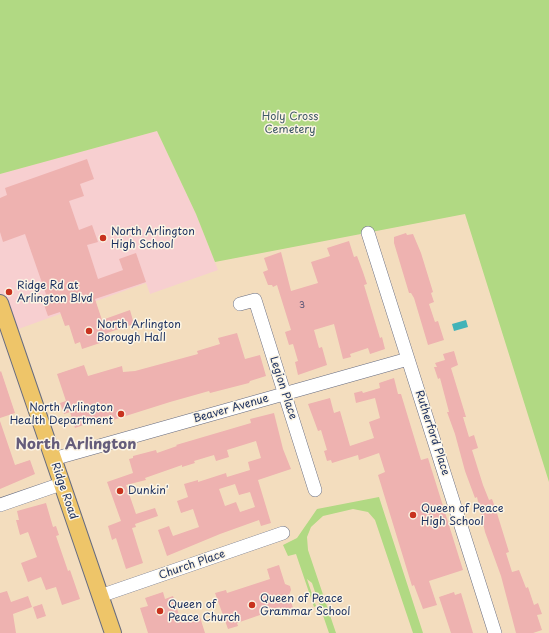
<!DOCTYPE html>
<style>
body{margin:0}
canvas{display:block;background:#f3ddbe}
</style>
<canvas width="549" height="633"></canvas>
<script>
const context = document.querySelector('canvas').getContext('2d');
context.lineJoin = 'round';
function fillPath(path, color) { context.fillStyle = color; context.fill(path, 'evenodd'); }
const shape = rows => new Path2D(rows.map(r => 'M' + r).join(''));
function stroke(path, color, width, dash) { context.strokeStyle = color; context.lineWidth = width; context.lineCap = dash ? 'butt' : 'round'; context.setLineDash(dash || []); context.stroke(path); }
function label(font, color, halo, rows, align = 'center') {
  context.font = font + ' "Playpen Sans",sans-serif'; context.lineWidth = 3; context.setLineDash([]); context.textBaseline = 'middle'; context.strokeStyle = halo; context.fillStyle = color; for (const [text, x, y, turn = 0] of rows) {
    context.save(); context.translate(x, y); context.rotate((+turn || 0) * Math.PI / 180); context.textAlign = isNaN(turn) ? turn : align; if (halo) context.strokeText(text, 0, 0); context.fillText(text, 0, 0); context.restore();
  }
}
fillPath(shape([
 [157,131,196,214,218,270,150,294,146,283,10,332,0,303,0,174]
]), '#f7cfd0');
fillPath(shape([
 [0,0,549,0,549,482,465,214,215,262,196,214,157,131,0,174],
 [379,497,423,633,413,633,375,520,368,512,353,509,323,516,311,527,307,537,308,550,336,633,329,633,312,583,307,579,316,606,314,607,296,554,288,556,283,545,297,538,317,509]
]), '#b1d983');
fillPath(shape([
 [466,320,468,327,454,331,452,324]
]), '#42b3b8');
fillPath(shape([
 [87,159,94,179,80,184,84,196,69,201,79,230,92,225,98,242,87,245,98,279,123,270,119,259,136,253,146,282,95,299,102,320,130,310,134,324,107,333,109,340,82,349,80,342,75,344,69,325,65,326,60,312,48,316,43,302,48,300,25,234,3,242,0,232,0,198,7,195,5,188],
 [406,233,407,235,413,234,421,253,433,292,431,293,434,302,429,304,435,322,438,321,444,340,428,345,414,298,411,293,409,293,394,243,394,237],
 [349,241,354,257,357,256,363,272,367,284,364,285,380,338,382,337,385,349,370,354,368,348,350,354,351,357,343,359,334,324,314,330,319,348,322,347,327,365,298,375,295,362,298,361,293,344,289,345,285,332,291,330,277,285,273,287,272,285,268,285,263,272,268,270,264,258,281,252,291,291,318,283,311,262,330,256,327,248],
 [237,333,245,359,260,355,266,376,250,381,249,383,210,393,209,391,170,402,113,420,111,415,75,428,70,412,64,414,60,403,66,401,57,374,84,365,88,376,122,366,123,372,135,371,198,354,197,351,220,344,218,338],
 [454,351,458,365,451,368,466,417,463,417,469,437,474,435,478,448,472,450,483,485,489,500,492,499,496,510,509,552,506,553,512,572,519,570,526,588,528,587,534,605,538,603,542,614,537,615,542,630,533,633,516,633,501,576,485,532,477,497,475,498,465,471,455,434,447,412,449,412,440,378,438,379,434,367,437,367,435,363,445,360,443,354],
 [1,371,15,413,0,418,0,372],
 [394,378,398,394,401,394,421,460,428,458,463,570,429,581,437,605,423,609,414,585,412,586,378,475,385,472,379,453,359,460,358,455,332,463,331,460,327,461,324,451,327,450,321,430,318,431,308,404,330,398,334,413,340,411,350,446,374,438,369,422,380,418,375,398,356,403,354,393,362,391,363,393,380,388,379,383],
 [274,413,283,449,291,469,258,480,271,523,261,526,259,520,220,534,167,556,158,530,169,526,173,536,199,527,193,509,181,513,177,501,188,497,184,484,198,480,198,482,226,473,227,477,250,470,248,462,261,458,256,441,227,450,229,457,216,461,214,455,194,461,195,463,182,467,182,465,145,478,146,480,126,485,136,514,155,508,158,516,135,524,136,527,132,528,143,563,126,569,116,538,112,540,108,526,121,521,107,482,133,473,129,459,133,458,133,456,156,450,157,453,177,446,176,445,251,423,250,419],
 [235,484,239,495,250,492,255,507,240,512,236,502,225,506,219,489],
 [0,421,15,465,30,460,35,474,0,489],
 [46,503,53,527,56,526,59,535,56,536,68,571,70,570,80,599,62,605,56,587,46,590,41,577,28,582,21,563,37,557,28,532,20,535,16,520,19,520,17,511],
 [279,565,285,584,290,586,291,590,289,595,293,608,282,612,280,608,237,623,238,626,228,629,215,593,226,590,227,593,270,579,267,569],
 [7,591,11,602,28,596,32,607,13,614,16,633,0,633,0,593],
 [163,592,165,599,173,596,181,621,199,614,205,633,148,633,140,608,148,606,145,598],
 [454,592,455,595,461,593,473,633,451,633,439,597],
 [42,604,46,616,37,619,33,607]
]), '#eeb2b0');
const minor = shape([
 [368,233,495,633],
 [240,304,255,300,315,490],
 [53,459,408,359],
 [0,505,61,484],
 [100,596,283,533]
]);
const major = shape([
 [0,303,113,633]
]);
stroke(minor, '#676c80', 14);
stroke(major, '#676c80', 18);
stroke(minor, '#fff', 13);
stroke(major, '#eec569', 16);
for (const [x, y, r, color] of [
 [103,238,4,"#c8321e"],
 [9,292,4,"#c8321e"],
 [89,331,4,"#c8321e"],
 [121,414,4,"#c8321e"],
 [120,491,4,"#c8321e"],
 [413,515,4,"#c8321e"],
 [252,605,4,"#c8321e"],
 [160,611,4,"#c8321e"]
]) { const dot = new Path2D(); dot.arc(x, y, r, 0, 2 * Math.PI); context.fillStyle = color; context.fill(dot); stroke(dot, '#fcf5e5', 1.5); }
label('9px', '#505072', null, [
 ["3",302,306]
]);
label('11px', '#405a67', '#fcf5e5', [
 ["Holy Cross",290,117],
 ["Cemetery",290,130]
]);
label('11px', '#1b2f5e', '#fcf5e5', [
 ["North Arlington",111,232],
 ["High School",111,245],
 ["Ridge Rd at",17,286],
 ["Arlington Blvd",17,299],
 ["North Arlington",97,325],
 ["Borough Hall",97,338],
 ["North Arlington",113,408,"right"],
 ["Health Department",113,421,"right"],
 ["Dunkin'",128,491],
 ["Queen of Peace",421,509],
 ["High School",421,522],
 ["Queen of Peace",260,599],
 ["Grammar School",260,612],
 ["Queen of",168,605],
 ["Peace Church",168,618]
], 'left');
label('11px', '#1b2f5e', '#fcf5e5', [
 ["Legion Place",283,388,72],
 ["Beaver Avenue",231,409,-16],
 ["Rutherford Place",432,433,72],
 ["Ridge Road",64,491,71],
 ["Church Place",192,565,-19]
]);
label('bold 15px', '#655d7b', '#fcf5e5', [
 ["North Arlington",76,445]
]);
</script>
